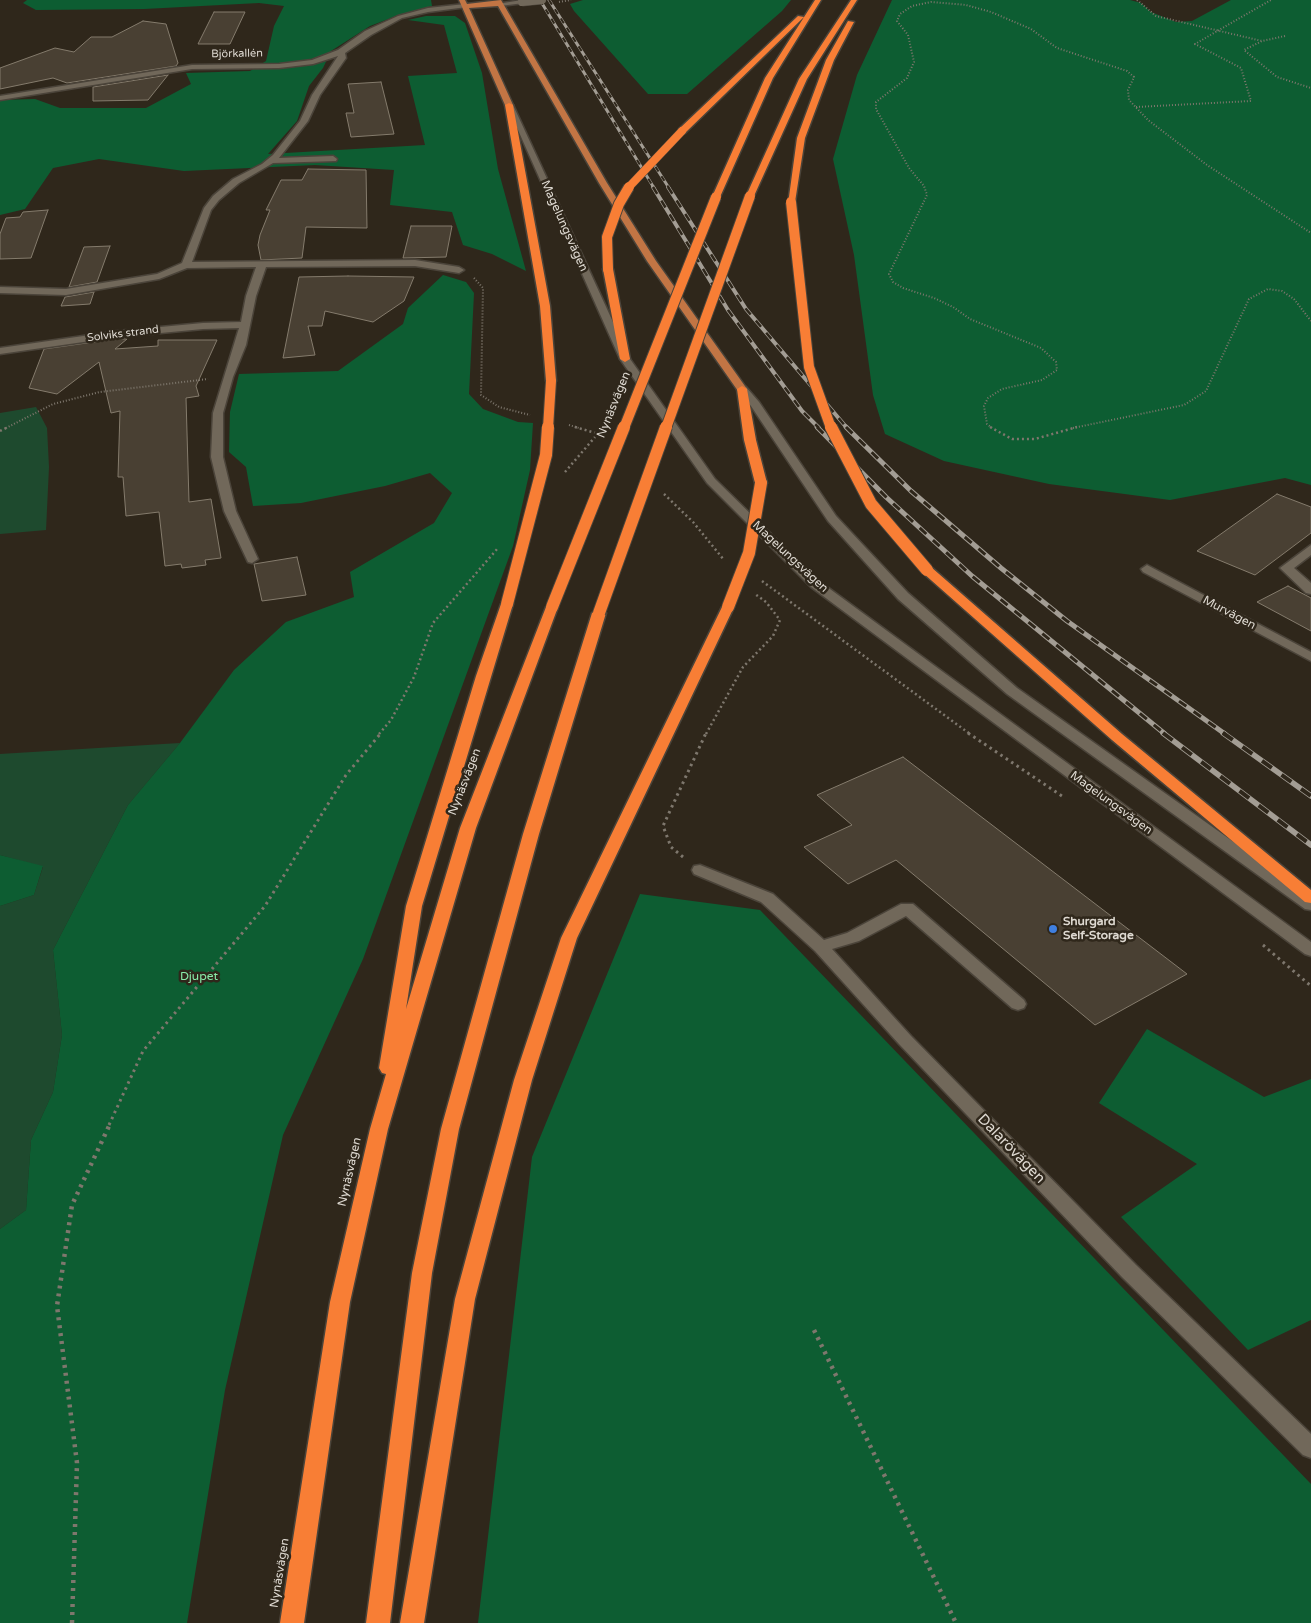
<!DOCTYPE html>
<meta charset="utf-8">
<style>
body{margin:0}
canvas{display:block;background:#2f271b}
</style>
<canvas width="1311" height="1623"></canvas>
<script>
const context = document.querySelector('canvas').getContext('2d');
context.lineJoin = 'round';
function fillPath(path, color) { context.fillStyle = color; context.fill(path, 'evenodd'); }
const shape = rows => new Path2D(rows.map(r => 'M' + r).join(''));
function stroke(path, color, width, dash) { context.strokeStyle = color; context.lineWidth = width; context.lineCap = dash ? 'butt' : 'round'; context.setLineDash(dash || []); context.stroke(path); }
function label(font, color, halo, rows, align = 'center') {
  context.font = font + ' "Varela Round",sans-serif'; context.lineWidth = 5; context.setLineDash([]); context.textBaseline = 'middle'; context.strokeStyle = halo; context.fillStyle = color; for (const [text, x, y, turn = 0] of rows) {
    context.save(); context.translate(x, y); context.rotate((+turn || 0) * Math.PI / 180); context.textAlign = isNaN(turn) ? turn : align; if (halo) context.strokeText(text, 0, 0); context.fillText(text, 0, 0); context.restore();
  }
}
fillPath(shape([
 [36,407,47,428,49,467,46,530,0,534,0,413],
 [180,743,128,805,53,950,62,1035,53,1092,31,1140,26,1210,0,1229,0,906,34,895,43,867,0,855,0,754]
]), '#1e4a2e');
fillPath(shape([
 [27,0,431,0,432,6,399,15,370,26,331,51,323,68,309,86,297,121,268,154,425,145,408,76,457,73,444,25,408,20,426,16,455,16,465,23,482,73,498,169,526,271,492,254,463,245,452,212,390,205,394,170,315,165,184,171,99,159,53,168,25,209,0,215,0,100,35,99,60,108,146,108,191,84,186,73,250,71,266,61,274,26,284,6,259,3,144,9,36,10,23,3],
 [583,0,791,0,782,11,687,94,648,94,574,11,570,4],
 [892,0,1130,0,1141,3,1151,12,1176,22,1192,21,1231,0,1311,0,1311,485,1285,478,1170,500,1049,484,944,461,885,434,873,395,854,255,833,159,857,75],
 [443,275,466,282,474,293,469,394,483,409,518,422,533,423,530,470,513,546,363,959,283,1135,225,1390,187,1623,0,1623,0,1229,26,1210,31,1140,53,1092,62,1035,53,950,128,805,180,743,234,670,286,622,354,597,350,572,434,523,452,493,430,473,385,486,301,503,253,506,246,467,229,452,230,412,239,374,338,371,403,324,408,308],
 [0,855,43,866,34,895,0,906],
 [640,894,760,910,1311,1484,1311,1623,478,1623,532,1157],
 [1147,1029,1264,1097,1311,1079,1311,1320,1248,1350,1121,1217,1197,1164,1099,1103]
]), '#0d5d32');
const building = shape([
 [214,12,245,12,230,44,198,44,214,12],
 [143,21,166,24,178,63,176,66,67,83,53,78,0,89,0,68,55,48,74,52,91,37,112,37,143,21],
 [168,75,148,100,93,101,93,87,168,75],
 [381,82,394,134,351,137,346,113,354,113,348,84,381,82],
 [308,169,366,170,367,228,306,227,302,258,261,260,258,245,260,235,270,210,266,210,281,180,302,180,308,169],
 [48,210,31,258,0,259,0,234,6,218,20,217,23,212,48,210],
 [411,226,452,226,446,257,403,258,411,226],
 [110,246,97,282,69,287,84,247,110,246],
 [348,276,414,277,404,301,373,322,325,311,322,326,308,326,315,355,283,358,299,277,348,276],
 [94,292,90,304,61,306,65,297,94,292],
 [115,339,127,339,115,349,158,346,158,340,217,340,196,386,199,396,186,398,189,502,211,499,221,558,205,560,206,565,182,568,181,564,165,566,159,512,126,516,123,477,118,477,120,411,111,413,99,362,57,394,29,388,44,349,115,339],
 [1277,494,1311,507,1311,533,1255,575,1197,551,1277,494],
 [297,557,306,595,262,601,254,564,297,557],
 [1288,586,1311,598,1311,631,1257,602,1288,586],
 [903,757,1187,974,1095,1025,896,860,848,884,804,847,852,825,817,795,903,757]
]);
fillPath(building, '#494033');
stroke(building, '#847b6c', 1);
const minor = shape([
 [522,0,524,3,500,6,497,4,522,0],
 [465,4,467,7,428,12,402,18,371,35,345,53,346,58,320,95,308,121,279,158,333,156,337,159,336,161,273,163,239,183,219,200,211,210,192,262,415,260,459,267,464,270,459,273,415,266,266,267,256,296,246,345,233,377,223,413,223,457,236,511,258,559,252,563,248,562,224,511,211,457,213,413,239,328,203,329,118,337,0,354,0,348,118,331,203,323,241,322,246,296,256,267,187,268,159,279,66,295,0,293,0,287,66,289,157,274,182,263,204,208,213,196,233,179,262,164,273,155,300,121,312,95,338,56,313,64,279,68,192,69,0,100,0,96,192,65,279,64,312,60,338,50,365,31,398,16,428,8,465,4],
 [506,103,513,105,630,359,715,479,819,581,1311,942,1311,956,1305,954,811,587,707,483,620,359,506,103],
 [742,386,746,387,759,402,836,516,908,593,1017,688,1311,897,1311,910,1305,909,1007,694,898,599,828,521,751,406,737,389,742,386],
 [1311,545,1311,555,1294,568,1311,583,1311,594,1306,593,1280,568,1311,545],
 [1147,565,1311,652,1311,661,1143,572,1141,569,1147,565],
 [700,865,773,894,824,940,847,933,901,904,913,904,1024,1000,1026,1004,1024,1008,1018,1010,1012,1008,906,916,859,941,832,949,911,1036,1136,1265,1311,1434,1311,1458,1303,1455,1122,1277,899,1044,815,951,761,902,694,874,692,870,694,866,700,865]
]);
const major = shape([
 [459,0,465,0,467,4,501,0,607,183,656,261,747,389,746,391,738,391,647,261,599,183,498,6,469,8,513,105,509,107,505,105,459,0]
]);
const highway = shape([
 [815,0,821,0,773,78,720,197,713,199,712,197,765,78,815,0],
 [851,0,857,0,807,79,754,196,747,198,746,196,799,79,851,0],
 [798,16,804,17,685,133,679,133,679,129,798,16],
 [848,21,854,22,834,60,805,138,795,202,788,204,797,138,826,60,848,21],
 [509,103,513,105,550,306,556,381,551,384,546,381,540,306,505,105,509,103],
 [608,266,613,269,630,359,625,362,620,359,603,269,608,266],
 [742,386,747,389,756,440,767,483,761,487,755,483,744,440,737,389,742,386],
 [927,566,931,567,1122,734,1311,890,1311,903,1305,902,1112,740,923,573,921,570,927,566],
 [507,600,513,604,422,906,406,1009,460,828,546,607,552,603,558,607,476,828,388,1129,350,1302,304,1623,280,1623,330,1302,370,1129,386,1074,382,1073,379,1068,406,906,476,676,501,604,507,600],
 [728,603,734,607,577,938,532,1080,475,1299,424,1623,400,1623,455,1299,514,1080,561,938,722,607,728,603],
 [599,609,606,613,539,834,459,1129,432,1273,390,1623,366,1623,412,1273,441,1129,523,834,592,613,599,609]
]);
stroke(minor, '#4b443a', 3);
stroke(major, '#4b443a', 3);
stroke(highway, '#4b443a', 3);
stroke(shape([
 [1137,0,1156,16,1262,41],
 [1285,36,1262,41,1244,50,1277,77,1311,88],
 [1136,107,1251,101,1241,68,1195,44,1271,0],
 [474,278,483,288,481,395,499,407,530,415],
 [569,425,579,428],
 [6,428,53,404,100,392,208,379],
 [992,428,987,424,984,406,988,398,1002,389,1042,380,1057,370,1056,362,1041,348,970,319,953,307,934,298,903,288,893,282,889,274,927,195,924,186,909,168,876,109,876,102,907,78,914,62,908,35,897,21,900,14,912,6,931,2,966,5,991,12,1031,29,1057,48,1127,71,1134,77,1128,90,1129,100,1148,120,1207,165,1311,233],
 [1073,428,1184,405,1206,391,1249,299,1268,289,1282,291,1294,299,1311,321]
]), '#7e776d', 2, [1, 2]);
stroke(shape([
 [575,427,599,434],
 [990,427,1012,439,1035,439,1077,427],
 [0,431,8,427],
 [565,472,595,437],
 [664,494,693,522,724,560],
 [762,581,970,734],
 [379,734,391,720,414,677,433,623,498,548],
 [706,734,743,667,773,636,780,620,766,602,755,594]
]), '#7e776d', 2.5, [2, 3]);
stroke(shape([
 [968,733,1062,796],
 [683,857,671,847,663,826,706,733],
 [1263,945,1311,986],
 [109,1125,143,1051,265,906,346,775,381,733]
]), '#7e776d', 3, [2.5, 4]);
stroke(shape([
 [814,1330,956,1623],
 [72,1623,77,1463,57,1306,72,1205,110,1124]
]), '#7e776d', 4.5, [3, 5]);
fillPath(minor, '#71685a');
fillPath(major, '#c27544');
fillPath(highway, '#f87e35');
const railFar3 = shape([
 [540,0,654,188],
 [549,0,669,188]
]);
const railFar2 = shape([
 [653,187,728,310,802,411,819,428],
 [668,187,746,309,847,428]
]);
const railFar1 = shape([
 [817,427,886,497,972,576,1165,734],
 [846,427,911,491,1001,568,1067,621,1225,734]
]);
const rail = shape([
 [1163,733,1311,845],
 [1223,733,1311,796]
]);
stroke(railFar3, '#a39d94', 3);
stroke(railFar2, '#a39d94', 4);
stroke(railFar1, '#a39d94', 5);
stroke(rail, '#a39d94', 5.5);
stroke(railFar3, '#2f271b', 2, [5.5]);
stroke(railFar2, '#2f271b', 2.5, [8]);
stroke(railFar1, '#2f271b', 3, [9]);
stroke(rail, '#2f271b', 4, [12]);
const minorBridge = shape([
 [522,2,542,0]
]);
const highwayBridgeFar2 = shape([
 [628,188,682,131]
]);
const highwayBridgeFar1 = shape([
 [791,202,809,367,831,428],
 [608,269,607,237,619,204,629,187],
 [548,428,551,381],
 [624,428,716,197],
 [666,428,750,196]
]);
const highwayBridge = shape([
 [831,427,871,504,927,570],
 [507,604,546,455,548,427],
 [552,607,624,427],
 [728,607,749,553,761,483],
 [599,613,666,427]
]);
stroke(minorBridge, '#4b443a', 9, []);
stroke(highwayBridgeFar2, '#4b443a', 9, []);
stroke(highwayBridgeFar1, '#4b443a', 12, []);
stroke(highwayBridge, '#4b443a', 14, []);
stroke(shape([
 [559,2,571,0]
]), '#7e776d', 2, [1, 2]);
stroke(minorBridge, '#71685a', 8);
stroke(highwayBridgeFar2, '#f87e35', 8);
stroke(highwayBridgeFar1, '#f87e35', 10);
stroke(highwayBridge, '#f87e35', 12);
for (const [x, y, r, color] of [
 [1053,929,5,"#3f7fe0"]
]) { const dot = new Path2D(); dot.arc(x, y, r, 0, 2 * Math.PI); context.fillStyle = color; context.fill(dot); stroke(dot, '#2f271b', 2); }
label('11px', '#ded9d1', '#2f271b', [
 ["Björkallén",237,54,-1],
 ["Solviks strand",123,334,-7]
]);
label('12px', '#ded9d1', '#2f271b', [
 ["Magelungsvägen",564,226,66],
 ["Nynäsvägen",614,405,-68],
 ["Magelungsvägen",790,557,43],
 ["Murvägen",1229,613,28],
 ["Nynäsvägen",465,782,-69],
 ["Magelungsvägen",1111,803,36],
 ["Nynäsvägen",350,1172,-77],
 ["Nynäsvägen",280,1573,-81]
]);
label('bold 12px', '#ded9d1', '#2f271b', [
 ["Shurgard",1063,922],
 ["Self-Storage",1063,936]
], 'left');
label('12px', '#88eba9', '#2f271b', [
 ["Djupet",199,977]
]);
label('15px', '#ded9d1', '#2f271b', [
 ["Dalarövägen",1011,1149,46]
]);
</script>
